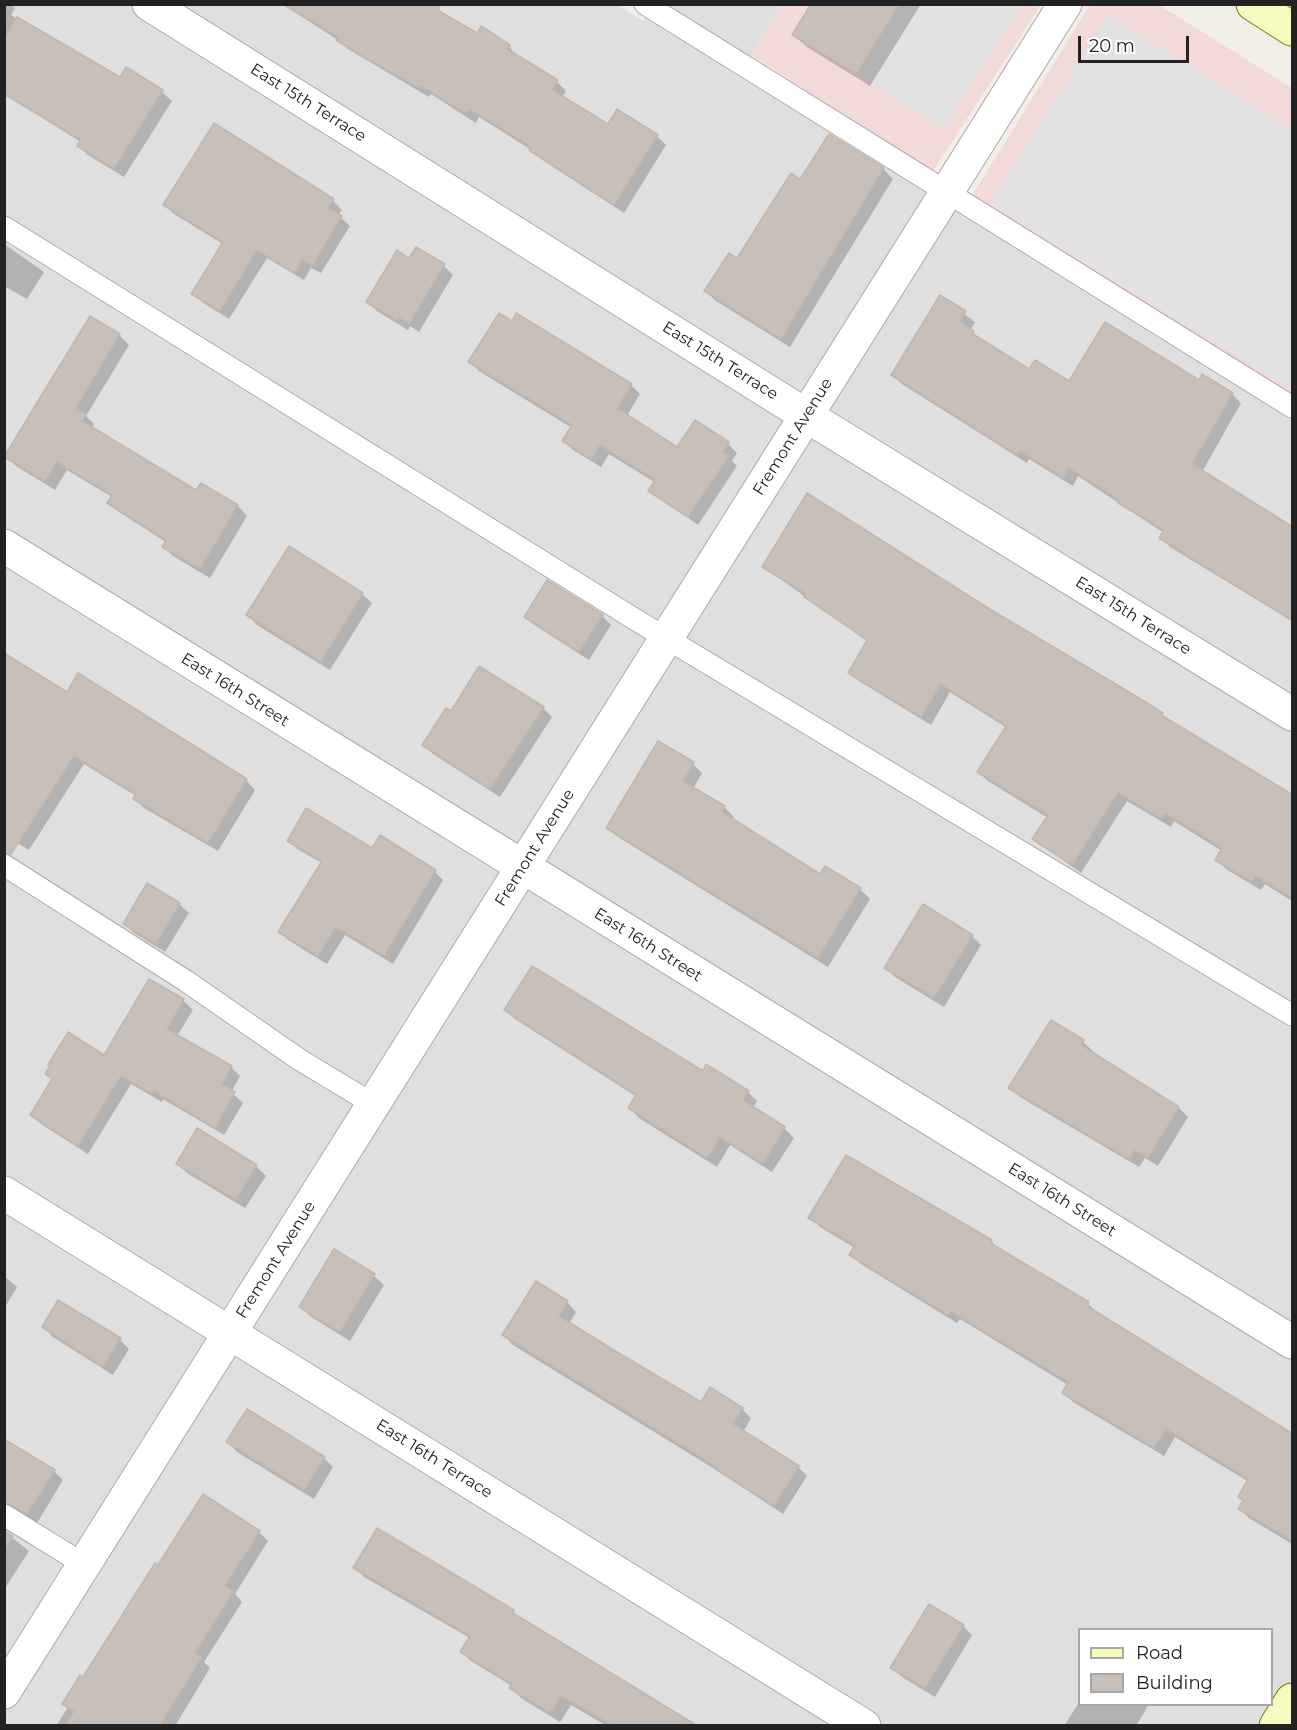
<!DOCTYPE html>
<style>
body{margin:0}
#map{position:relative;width:1297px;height:1730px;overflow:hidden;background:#f2efe9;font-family:Montserrat,sans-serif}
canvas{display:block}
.frame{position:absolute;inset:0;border:6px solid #222;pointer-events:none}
.legend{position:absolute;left:1078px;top:1628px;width:195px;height:78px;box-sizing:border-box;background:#fff;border:2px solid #a7a7a7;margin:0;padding:8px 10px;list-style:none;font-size:18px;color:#222}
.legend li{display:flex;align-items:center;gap:12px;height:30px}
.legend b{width:30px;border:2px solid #a7a7a7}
.scale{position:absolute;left:1078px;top:36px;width:111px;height:27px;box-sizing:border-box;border:3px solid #222;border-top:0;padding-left:8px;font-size:18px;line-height:21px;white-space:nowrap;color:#222;-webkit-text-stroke:4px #fff;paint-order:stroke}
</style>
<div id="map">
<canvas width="1297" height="1730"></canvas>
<div class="frame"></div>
<ul class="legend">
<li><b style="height:8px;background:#f7fabf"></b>Road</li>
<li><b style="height:16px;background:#c7bfb8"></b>Building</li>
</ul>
<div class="scale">20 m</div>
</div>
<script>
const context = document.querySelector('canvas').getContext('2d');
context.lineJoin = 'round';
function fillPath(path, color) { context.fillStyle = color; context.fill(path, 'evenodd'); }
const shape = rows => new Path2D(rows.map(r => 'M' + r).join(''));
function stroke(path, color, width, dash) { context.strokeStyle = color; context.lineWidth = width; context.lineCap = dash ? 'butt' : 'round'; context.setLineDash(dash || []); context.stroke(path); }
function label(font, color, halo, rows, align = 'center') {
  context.font = font + ' Montserrat,sans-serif'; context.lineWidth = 4.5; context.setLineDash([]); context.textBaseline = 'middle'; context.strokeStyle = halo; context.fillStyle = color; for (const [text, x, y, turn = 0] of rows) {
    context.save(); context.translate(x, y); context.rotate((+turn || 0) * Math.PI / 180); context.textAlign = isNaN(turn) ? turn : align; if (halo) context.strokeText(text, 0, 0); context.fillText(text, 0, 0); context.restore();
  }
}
fillPath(shape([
 [617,4,643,21,654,5,782,5,738,76,1292,416,1292,1725,5,1726,5,5],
 [1080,1630,1272,1630,1272,1704,1080,1704]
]), '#e0dfdf');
fillPath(shape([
 [782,5,1041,5,933,171,751,55],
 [1090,5,1159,5,1292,88,1292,396,971,197]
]), '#f2dad9');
fillPath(shape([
 [900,5,1021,5,944,128,856,74],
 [1107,15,1292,130,1292,390,990,203]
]), '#e2e2e2');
fillPath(shape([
 [4,4,11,4,15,8,11,15,120,79,126,69,162,92,172,101,124,177,88,155,79,146,81,142,4,94],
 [282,4,427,4,477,35,509,46,517,57,557,82,566,91,562,97,608,126,657,136,666,145,624,213,541,159,530,149,479,117,476,123,431,94,429,97,348,49,338,40],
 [813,4,921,4,870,86,807,47,794,34],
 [883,169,893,179,790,347,716,301,706,291,737,260,801,181],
 [333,201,342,210,338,215,350,226,321,273,311,268,304,280,267,258,229,319,202,302,193,294,223,244,174,214,165,205],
 [4,244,44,272,27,299,4,286],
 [416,249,444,266,453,275,419,332,410,326,408,330,377,311,367,302,409,260],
 [941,297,975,322,970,330,983,341,1030,372,1070,383,1199,382,1232,394,1241,403,1202,472,1292,528,1292,621,1170,547,1161,537,1164,533,1078,476,1073,486,1029,459,1027,463,902,384,893,375],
 [91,318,119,335,129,345,86,416,94,424,92,428,197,492,201,485,238,506,247,516,210,578,173,556,164,547,166,542,119,512,109,503,112,497,67,470,55,490,16,466,6,456],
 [470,362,631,385,640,394,627,416,678,449,728,444,737,453,732,461,737,466,698,525,650,491,656,483,609,454,601,467,573,450,564,440,572,428,479,371],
 [289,548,362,594,372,603,330,670,257,625,248,615],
 [764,567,987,609,1292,796,1292,901,1265,884,1261,890,1226,869,1217,859,1222,851,1174,821,1171,827,1127,801,1081,873,1034,839,1048,818,988,781,979,772,1007,728,950,692,931,725,859,681,850,672,868,642],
 [602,616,611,625,589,660,536,626,526,617],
 [68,694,246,780,255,790,218,851,144,808,135,799,136,796,84,764,29,850,4,835],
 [543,708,552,717,500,797,433,754,424,745,451,713],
 [693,764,702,773,693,789,724,807,734,817,732,820,820,876,825,868,860,889,870,899,828,967,618,837,608,827],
 [289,840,372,850,435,872,443,880,393,964,345,935,327,964,288,940,280,932,322,863,297,849],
 [179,904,189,913,165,952,134,933,125,924],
 [972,936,981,945,944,1007,895,977,886,968],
 [149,981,184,1001,193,1010,177,1036,231,1067,240,1076,231,1092,243,1103,224,1135,163,1099,162,1102,131,1084,88,1154,41,1124,31,1115,104,1057],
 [506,1010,703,1073,748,1092,757,1101,753,1108,784,1128,794,1138,772,1172,730,1145,717,1167,639,1118,630,1108,637,1097,515,1019],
 [1051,1022,1083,1042,1093,1051,1091,1053,1179,1108,1188,1117,1158,1166,1145,1158,1139,1167,1020,1097,1010,1087],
 [178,1164,256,1166,266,1176,245,1208,187,1173],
 [810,1217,991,1241,1001,1251,1088,1304,1098,1313,1292,1435,1292,1544,1249,1518,1240,1509,1249,1482,1175,1437,1164,1456,1073,1402,1064,1392,1068,1385,960,1319,957,1323,861,1264,851,1255,855,1248,820,1227],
 [335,1251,374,1276,384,1285,350,1341,310,1316,301,1307],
 [4,1276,17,1287,4,1309],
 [59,1302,120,1340,129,1349,113,1375,53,1337,43,1327],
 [567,1302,576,1312,569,1324,701,1404,742,1409,751,1418,743,1432,798,1467,807,1476,783,1514,721,1473,513,1345,504,1335],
 [4,1441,54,1471,63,1480,37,1523,15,1511,4,1517],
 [228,1442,324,1458,333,1467,314,1499,237,1452],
 [378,1530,694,1726,607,1726,571,1705,560,1722,521,1698,512,1686,471,1661,462,1652,470,1638,364,1577,355,1567],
 [4,1531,29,1551,4,1590],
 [259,1532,268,1541,235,1594,242,1602,204,1662,210,1668,175,1726,56,1726,158,1567],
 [963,1626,972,1635,935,1697,902,1677,892,1667],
 [1080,1701,1080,1704,1149,1704,1136,1726,1064,1726]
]), '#0003');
const building = shape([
 [283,4,439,4,439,11,477,33,481,26,510,45,507,49,558,80,552,90,608,124,617,109,658,135,614,205,529,150,531,147,469,109,466,114,421,86,419,88,374,63,336,40,338,37,283,4],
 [811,4,900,4,856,74,792,35,811,4],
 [17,17,120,77,126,67,163,90,114,169,77,146,81,140,4,94,4,39,17,17],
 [214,123,334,199,328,208,342,216,312,266,302,260,294,273,257,250,220,311,191,294,223,242,163,205,214,123],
 [829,134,884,168,781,339,704,291,729,253,737,258,791,173,800,179,829,134],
 [416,247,445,264,409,324,400,318,398,321,366,302,397,250,409,258,416,247],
 [940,295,966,311,960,322,974,331,973,334,1029,369,1035,360,1069,381,1105,322,1199,380,1202,374,1233,393,1192,464,1293,527,1293,621,1159,538,1164,530,1118,503,1119,500,1069,468,1063,478,1020,451,1017,455,891,375,940,295],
 [499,313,512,321,516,313,632,384,617,408,677,447,695,420,729,442,723,452,729,456,688,517,648,491,655,480,600,445,591,459,562,441,572,425,468,362,499,313],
 [90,316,120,334,76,408,86,414,82,421,196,490,201,483,238,505,200,569,162,547,166,540,107,503,112,495,57,462,45,481,4,457,90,316],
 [807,493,988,608,1139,698,1163,713,1161,715,1293,795,1293,898,1255,876,1252,882,1215,860,1222,848,1165,813,1161,819,1118,793,1072,865,1032,839,1048,815,977,772,1006,726,941,684,921,717,848,673,867,640,804,597,806,594,762,567,807,493],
 [289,546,363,593,321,662,246,615,289,546],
 [547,580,603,615,579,652,524,617,547,580],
 [4,653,67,692,78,673,247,779,208,843,133,799,136,794,74,756,11,854,4,852,4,653],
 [479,666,544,707,490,789,422,745,446,708,451,711,479,666],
 [658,741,694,762,683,781,725,806,722,812,820,874,825,866,861,888,818,958,606,828,658,741],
 [306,808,372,848,380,835,436,870,384,956,336,927,318,956,278,932,322,861,287,841,306,808],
 [147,883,180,903,156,944,123,924,147,883],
 [923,904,973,935,934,998,884,968,923,904],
 [532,966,703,1071,706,1064,749,1091,743,1100,785,1127,763,1164,720,1137,707,1158,628,1108,636,1095,504,1010,532,966],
 [149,979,184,999,167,1029,232,1066,222,1084,235,1092,215,1128,154,1091,152,1094,121,1076,78,1146,30,1115,52,1079,45,1074,50,1066,48,1065,68,1032,104,1055,149,979],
 [1051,1020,1084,1040,1081,1045,1179,1107,1148,1158,1135,1150,1129,1159,1008,1088,1051,1020],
 [197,1128,257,1165,236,1200,176,1164,197,1128],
 [846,1155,992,1240,990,1243,1089,1302,1087,1306,1293,1434,1293,1541,1238,1509,1243,1500,1238,1497,1248,1479,1166,1429,1154,1448,1062,1393,1068,1382,950,1311,948,1315,849,1255,855,1245,808,1218,846,1155],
 [334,1249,375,1274,340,1332,299,1307,334,1249],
 [536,1281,568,1301,559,1316,612,1349,701,1402,710,1387,743,1408,733,1424,799,1466,774,1506,717,1470,718,1468,502,1335,536,1281],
 [58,1300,121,1338,103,1367,42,1327,58,1300],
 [247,1409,325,1457,304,1490,226,1442,247,1409],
 [4,1439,55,1470,27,1514,4,1502,4,1439],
 [203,1494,260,1531,225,1586,234,1591,195,1653,202,1657,160,1725,66,1725,74,1711,62,1704,80,1675,83,1677,155,1563,158,1565,203,1494],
 [377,1528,514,1610,513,1613,696,1725,612,1725,561,1696,550,1713,509,1688,512,1684,460,1652,470,1636,353,1568,377,1528],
 [4,1530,13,1536,4,1550,4,1530],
 [929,1604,964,1625,925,1688,890,1668,929,1604]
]);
fillPath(building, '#c7bfb8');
stroke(building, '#c4b6ab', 1.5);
const lane = shape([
 [645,4,1292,407],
 [4,227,636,620,1292,1015],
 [4,865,186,981,300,1060,373,1104],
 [4,1515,85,1565]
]);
const street = shape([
 [149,4,807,416,1292,714],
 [4,546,1292,1342],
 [4,1193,864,1726],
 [4,1692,1065,4]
]);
const secondary = shape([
 [1253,4,1292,29],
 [1276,1726,1292,1700]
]);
stroke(lane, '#a9a9a9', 23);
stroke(street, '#a9a9a9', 35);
stroke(secondary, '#707d05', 35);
stroke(lane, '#fff', 21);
stroke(street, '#fff', 33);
stroke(secondary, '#f7fabf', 33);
label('16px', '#222', '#fff', [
 ["East 15th Terrace",308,103,32],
 ["East 15th Terrace",720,361,32],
 ["Fremont Avenue",793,437,-58],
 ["East 15th Terrace",1133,616,32],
 ["East 16th Street",235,690,32],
 ["Fremont Avenue",535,848,-58],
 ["East 16th Street",648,945,32],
 ["East 16th Street",1062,1200,32],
 ["Fremont Avenue",276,1260,-58],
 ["East 16th Terrace",434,1459,32]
]);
</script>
